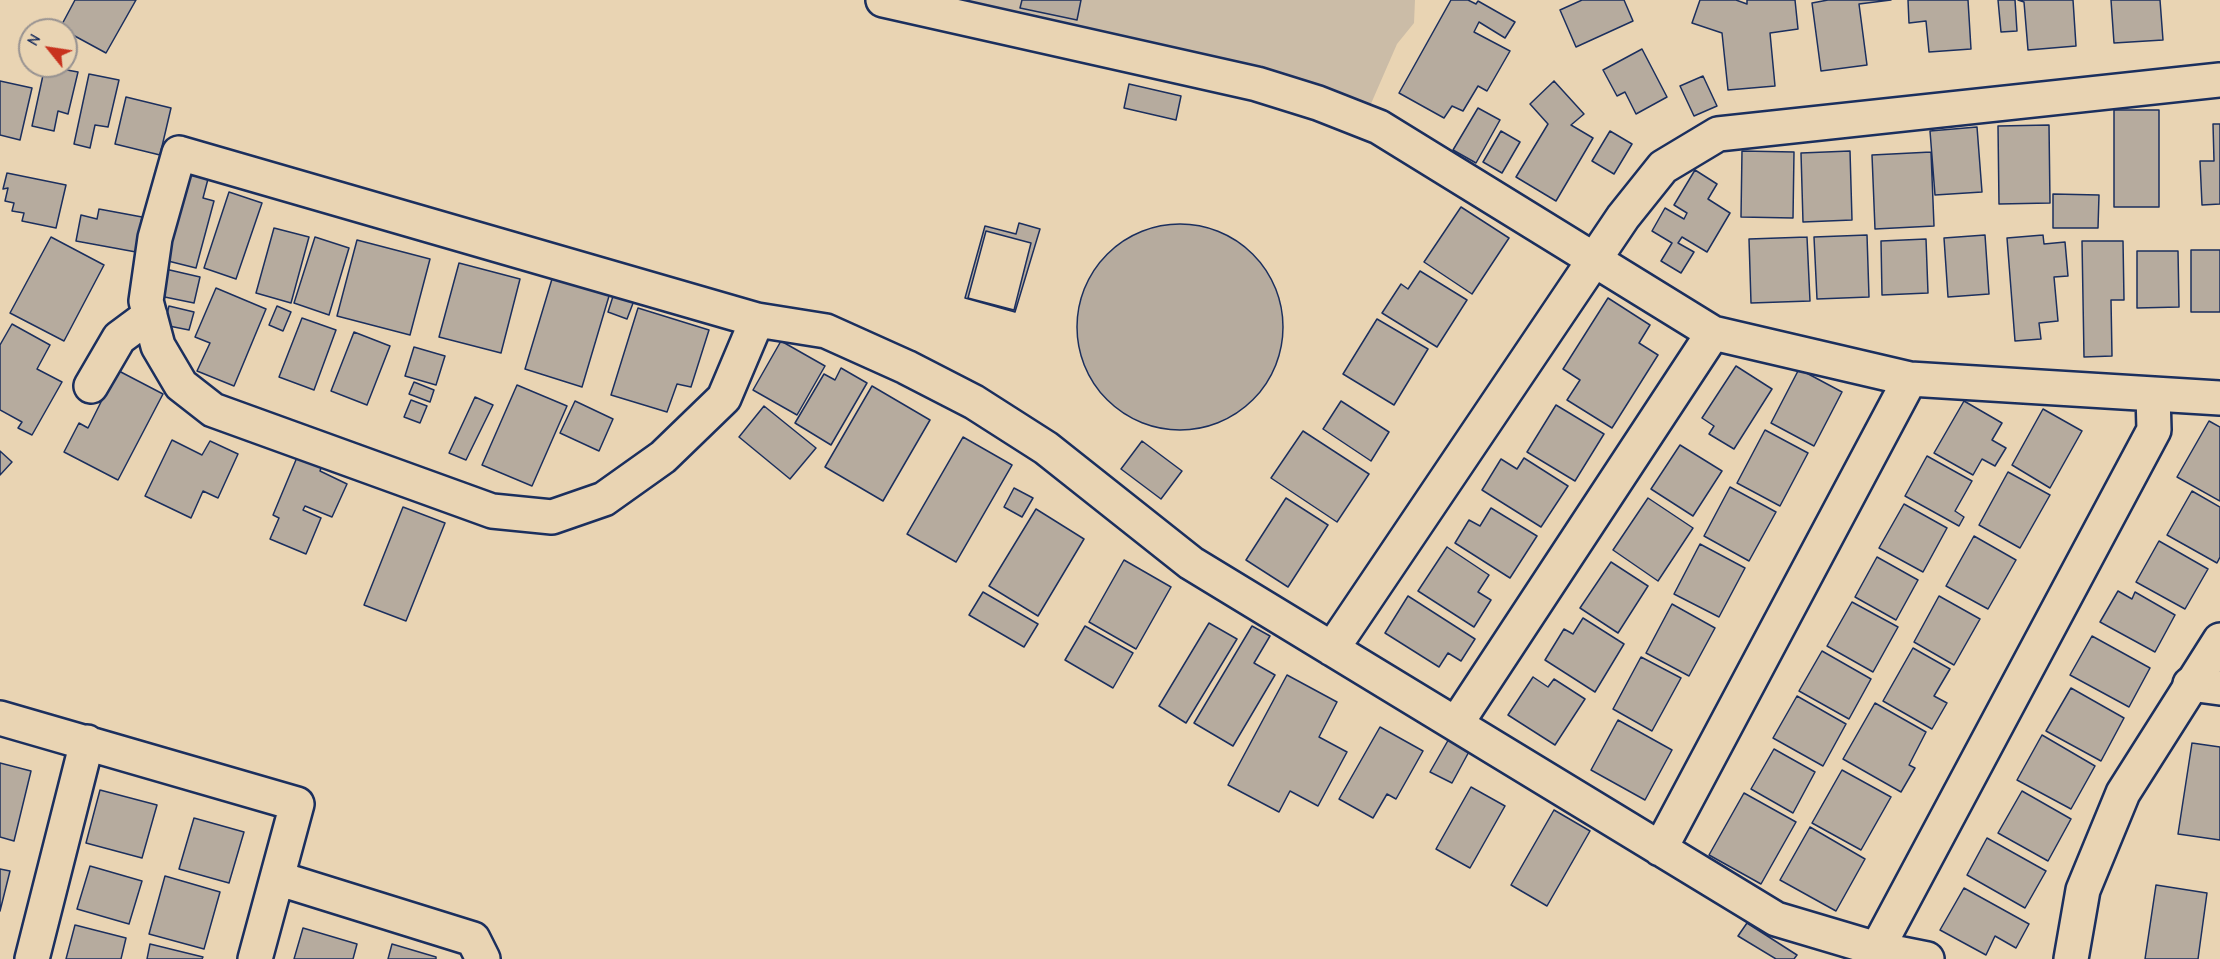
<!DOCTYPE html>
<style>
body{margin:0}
#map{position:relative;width:2220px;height:959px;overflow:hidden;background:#e9d4b3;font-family:"Comic Neue",sans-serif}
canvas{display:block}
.north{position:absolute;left:18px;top:18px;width:60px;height:60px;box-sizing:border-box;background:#e9d4b3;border:2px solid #979291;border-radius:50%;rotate:300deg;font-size:16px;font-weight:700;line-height:24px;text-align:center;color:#1b2f5e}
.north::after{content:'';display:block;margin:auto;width:21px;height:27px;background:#c8321e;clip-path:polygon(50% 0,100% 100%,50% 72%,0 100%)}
</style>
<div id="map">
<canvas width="2220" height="959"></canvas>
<div class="north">N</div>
</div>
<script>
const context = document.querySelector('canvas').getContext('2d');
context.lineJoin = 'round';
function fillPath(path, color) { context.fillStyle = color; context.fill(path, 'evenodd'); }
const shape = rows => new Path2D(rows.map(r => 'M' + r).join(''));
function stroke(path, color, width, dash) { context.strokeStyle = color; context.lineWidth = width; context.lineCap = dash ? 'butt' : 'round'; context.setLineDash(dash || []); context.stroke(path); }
fillPath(shape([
 [958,0,1415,0,1414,23,1397,44,1370,106,1262,68]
]), '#cbbca7');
const building = shape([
 [75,0,136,0,106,53,60,28,75,0],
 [1022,0,1081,0,1077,20,1020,8,1022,0],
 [1451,0,1468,0,1476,4,1478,1,1515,22,1505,38,1479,22,1474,32,1510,51,1487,91,1478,86,1463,111,1452,106,1444,118,1399,93,1451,0],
 [1582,0,1624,0,1633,21,1576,47,1560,10,1582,0],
 [1700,0,1736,0,1747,4,1747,0,1795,0,1798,29,1770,33,1775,86,1728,90,1722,33,1692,23,1700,0],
 [1891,0,1859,4,1867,65,1821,71,1812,3,1828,0,1891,0],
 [1908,0,1968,0,1971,49,1929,52,1926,21,1909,23,1908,0],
 [1998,0,2015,0,2017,31,2001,32,1998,0],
 [2018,0,2073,0,2076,46,2028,50,2024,2,2018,0],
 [2111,0,2160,0,2163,40,2114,43,2111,0],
 [1642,49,1667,97,1636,114,1625,92,1617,96,1603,70,1642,49],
 [45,66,78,72,68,114,58,111,54,131,32,126,45,66],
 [89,74,119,80,108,127,95,125,90,148,74,144,89,74],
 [1703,76,1717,106,1694,116,1680,86,1703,76],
 [0,81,32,88,20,140,0,135,0,81],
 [1554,81,1584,114,1571,125,1593,138,1556,201,1516,177,1548,124,1530,104,1554,81],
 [1129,84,1181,96,1176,120,1124,108,1129,84],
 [126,97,171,108,160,155,115,144,126,97],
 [1478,108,1500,120,1476,163,1453,150,1478,108],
 [2114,110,2159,110,2159,207,2114,207,2114,110],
 [2213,124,2220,124,2220,204,2202,205,2200,161,2214,161,2213,124],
 [2049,125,2050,203,1999,204,1998,126,2049,125],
 [1977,127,1982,192,1935,195,1930,131,1977,127],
 [1501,131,1520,142,1502,173,1483,162,1501,131],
 [1610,131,1632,144,1614,174,1592,161,1610,131],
 [1742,151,1794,152,1793,218,1741,217,1742,151],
 [1850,151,1852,220,1803,222,1801,153,1850,151],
 [1931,152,1934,226,1875,229,1872,155,1931,152],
 [1695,170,1717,184,1708,199,1730,213,1707,252,1682,237,1678,243,1694,252,1681,273,1661,261,1672,243,1652,231,1665,208,1684,219,1687,213,1674,205,1695,170],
 [7,173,66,185,56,228,22,221,24,213,12,211,14,203,5,201,8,188,3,189,7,173],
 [182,173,208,179,203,198,214,201,196,268,160,259,182,173],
 [229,192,262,203,236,279,204,268,229,192],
 [2053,194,2099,195,2098,228,2053,228,2053,194],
 [1461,207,1509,238,1472,294,1424,262,1461,207],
 [99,209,142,217,136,252,76,241,81,215,97,219,99,209],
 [1019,223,1040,229,1015,312,965,298,985,226,1016,234,1019,223],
 '1077 327a103 103 0 1 1 206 0a103 103 0 1 1-206 0Z',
 [274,228,309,237,291,303,256,293,274,228],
 [986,231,1031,243,1014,310,968,298,986,231],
 [1867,235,1869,297,1817,299,1814,237,1867,235],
 [1985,235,1989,294,1948,297,1944,238,1985,235],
 [2043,235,2044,244,2065,242,2068,276,2054,277,2058,321,2039,323,2041,339,2015,341,2007,238,2043,235],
 [51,237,104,265,64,341,10,313,51,237],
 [315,237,349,248,329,315,294,303,315,237],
 [1807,237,1810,301,1751,303,1749,239,1807,237],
 [1926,239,1928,293,1882,295,1881,241,1926,239],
 [357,240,430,259,410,335,337,316,357,240],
 [2082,241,2123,241,2124,300,2111,300,2112,356,2084,357,2082,241],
 [2191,250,2220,250,2220,312,2191,312,2191,250],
 [2137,251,2178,251,2179,307,2137,308,2137,251],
 [459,263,520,279,501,353,439,337,459,263],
 [161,268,200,277,194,303,155,295,161,268],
 [555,269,612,286,582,387,525,369,555,269],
 [1420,271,1467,300,1437,347,1382,313,1401,284,1408,289,1420,271],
 [216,288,266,309,234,386,197,371,210,343,195,337,216,288],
 [615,290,635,298,627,319,608,312,615,290],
 [1608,298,1650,325,1639,343,1658,355,1612,428,1567,400,1580,380,1563,369,1608,298],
 [169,306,194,312,189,330,164,325,169,306],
 [277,306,291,312,283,331,269,325,277,306],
 [638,308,709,330,691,387,677,384,667,412,611,395,638,308],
 [302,318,336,330,314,390,279,377,302,318],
 [1377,319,1428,349,1394,405,1343,374,1377,319],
 [12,324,50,345,37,369,62,382,32,435,18,428,22,422,0,410,0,345,12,324],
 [354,332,390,346,367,405,331,391,354,332],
 [781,341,825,366,797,415,753,390,781,341],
 [414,347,445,356,436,385,405,376,414,347],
 [1736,366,1772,389,1734,449,1709,434,1714,426,1702,418,1736,366],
 [841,368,867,383,831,445,795,423,824,374,835,380,841,368],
 [1799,369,1842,392,1814,446,1771,423,1799,369],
 [117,370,163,394,118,480,64,452,79,423,88,428,117,370],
 [414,382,434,390,430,402,409,394,414,382],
 [517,385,567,406,532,486,482,465,517,385],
 [872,386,930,420,883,501,825,467,872,386],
 [475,397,493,405,466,460,449,453,475,397],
 [411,400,427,406,420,423,404,417,411,400],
 [575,401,613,419,599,451,560,433,575,401],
 [1341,401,1389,432,1371,461,1323,429,1341,401],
 [1964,401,2002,423,1992,440,2006,448,1995,466,1982,459,1973,475,1934,453,1964,401],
 [1556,405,1604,434,1575,481,1527,452,1556,405],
 [764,406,816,448,790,479,739,437,764,406],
 [2043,409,2082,431,2050,488,2012,465,2043,409],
 [2209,421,2220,427,2220,501,2177,477,2209,421],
 [1765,430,1808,453,1780,506,1737,483,1765,430],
 [1303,431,1369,474,1337,522,1271,478,1303,431],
 [963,437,1012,465,956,562,907,534,963,437],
 [172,440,202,455,210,441,238,454,218,498,203,491,191,518,145,496,172,440],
 [1142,441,1182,471,1161,499,1121,469,1142,441],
 [1680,445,1722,471,1693,516,1651,489,1680,445],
 [0,451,12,462,0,475,0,451],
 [298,455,322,465,320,471,347,484,332,517,305,506,303,510,321,518,306,554,270,539,279,518,273,515,298,455],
 [1927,456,1972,481,1955,511,1964,517,1959,526,1905,496,1927,456],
 [1524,458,1568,486,1541,527,1482,490,1501,459,1517,469,1524,458],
 [2008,472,2050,495,2020,548,1979,525,2008,472],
 [1730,487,1776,512,1749,561,1704,536,1730,487],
 [1014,488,1033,498,1022,517,1004,507,1014,488],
 [2192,491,2220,507,2220,557,2217,563,2167,535,2192,491],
 [1286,498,1328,525,1288,587,1246,560,1286,498],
 [1648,498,1693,528,1658,581,1613,550,1648,498],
 [1904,504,1947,528,1923,572,1879,548,1904,504],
 [403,507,445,523,406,621,364,605,403,507],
 [1491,508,1537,536,1510,578,1455,543,1469,520,1480,526,1491,508],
 [1036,509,1084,539,1038,616,989,586,1036,509],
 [1974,536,2016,560,1988,609,1946,586,1974,536],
 [2159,541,2208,569,2185,609,2136,582,2159,541],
 [1700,544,1745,568,1719,617,1674,594,1700,544],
 [1447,547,1489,575,1478,592,1491,600,1474,627,1418,591,1447,547],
 [1877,557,1918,580,1896,620,1855,597,1877,557],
 [1124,560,1171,587,1136,649,1089,622,1124,560],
 [1611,562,1648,586,1618,633,1580,608,1611,562],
 [2118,591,2132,599,2135,592,2175,615,2155,652,2100,622,2118,591],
 [983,592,1038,624,1024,647,969,615,983,592],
 [1408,596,1475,639,1461,661,1448,653,1439,667,1385,633,1408,596],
 [1939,596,1980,619,1954,665,1914,642,1939,596],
 [1852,602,1898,627,1873,672,1827,646,1852,602],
 [1672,604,1715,628,1689,676,1646,653,1672,604],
 [1583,618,1624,644,1595,692,1545,660,1564,629,1573,634,1583,618],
 [1209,623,1237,639,1186,723,1159,706,1209,623],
 [1085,626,1133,653,1113,688,1065,660,1085,626],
 [1252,626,1270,636,1254,663,1275,675,1233,746,1194,723,1252,626],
 [2092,636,2150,668,2129,707,2070,675,2092,636],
 [1913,648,1950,669,1934,696,1947,703,1932,729,1883,701,1913,648],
 [1822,651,1871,679,1849,719,1799,691,1822,651],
 [1641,657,1681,678,1652,731,1613,709,1641,657],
 [1287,675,1337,702,1319,737,1347,752,1318,806,1290,791,1279,812,1228,785,1287,675],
 [1533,677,1548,687,1554,679,1585,699,1555,745,1508,715,1533,677],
 [2071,688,2124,718,2101,761,2046,731,2071,688],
 [1797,696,1846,724,1823,766,1773,738,1797,696],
 [1875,703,1926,732,1909,765,1915,768,1901,792,1843,759,1875,703],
 [1618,720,1672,750,1645,800,1591,770,1618,720],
 [1380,727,1423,751,1396,799,1387,794,1373,818,1339,799,1380,727],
 [2042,735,2095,766,2071,809,2017,780,2042,735],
 [1450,737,1471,748,1452,783,1430,772,1450,737],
 [2192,743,2220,747,2220,840,2178,834,2192,743],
 [1774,749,1815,772,1793,813,1751,789,1774,749],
 [0,763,31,771,14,841,0,837,0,763],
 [1842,770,1891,797,1861,850,1812,823,1842,770],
 [1471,787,1505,806,1470,868,1436,849,1471,787],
 [100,790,157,805,142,858,86,843,100,790],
 [2022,791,2071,819,2048,861,1998,833,2022,791],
 [1744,793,1796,822,1761,884,1709,855,1744,793],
 [1554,810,1590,831,1547,906,1511,885,1554,810],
 [194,818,244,832,229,883,179,869,194,818],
 [1810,827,1865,859,1836,911,1780,880,1810,827],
 [1987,838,2046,871,2025,908,1967,875,1987,838],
 [90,866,142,881,129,924,77,909,90,866],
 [0,869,10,871,0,911,0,869],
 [165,876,220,892,204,949,149,934,165,876],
 [2156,885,2207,893,2198,959,2145,959,2156,885],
 [1964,888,2029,924,2016,948,1995,936,1986,955,1940,930,1964,888],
 [1747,923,1797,955,1794,959,1776,959,1738,936,1747,923],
 [75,925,126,938,121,959,66,959,75,925],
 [303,928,357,944,353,959,294,959,303,928],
 [150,944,203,957,202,959,147,959,150,944],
 [392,944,436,957,436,959,388,959,392,944]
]);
fillPath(building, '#b6ab9e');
stroke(building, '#1b2f5e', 1.5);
const minor = shape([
 [883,0,1257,84,1318,103,1379,127,1713,333,1910,379,2220,398],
 [757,320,724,398,663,457,604,499,552,517,492,511,213,410,181,385,158,346,146,301,155,238,179,153,757,320,826,331,906,367,974,402,1046,448,1191,563,1776,919,1877,949,1927,959],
 [91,386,119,338,150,315],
 [1332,649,1623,217,1663,167,1718,134,2220,80],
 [2190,684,2220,688],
 [0,718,297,804,255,959],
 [1456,724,1713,333],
 [1660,849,1910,379],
 [277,878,473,939,483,959],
 [1877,949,2154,430,2153,394],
 [32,959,87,742]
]);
const tertiary = shape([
 [2071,959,2083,890,2123,793,2220,640]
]);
stroke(minor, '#1b2f5e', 38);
stroke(tertiary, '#1b2f5e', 38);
stroke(minor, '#e9d4b3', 33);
stroke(tertiary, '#e9d4b3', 33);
</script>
